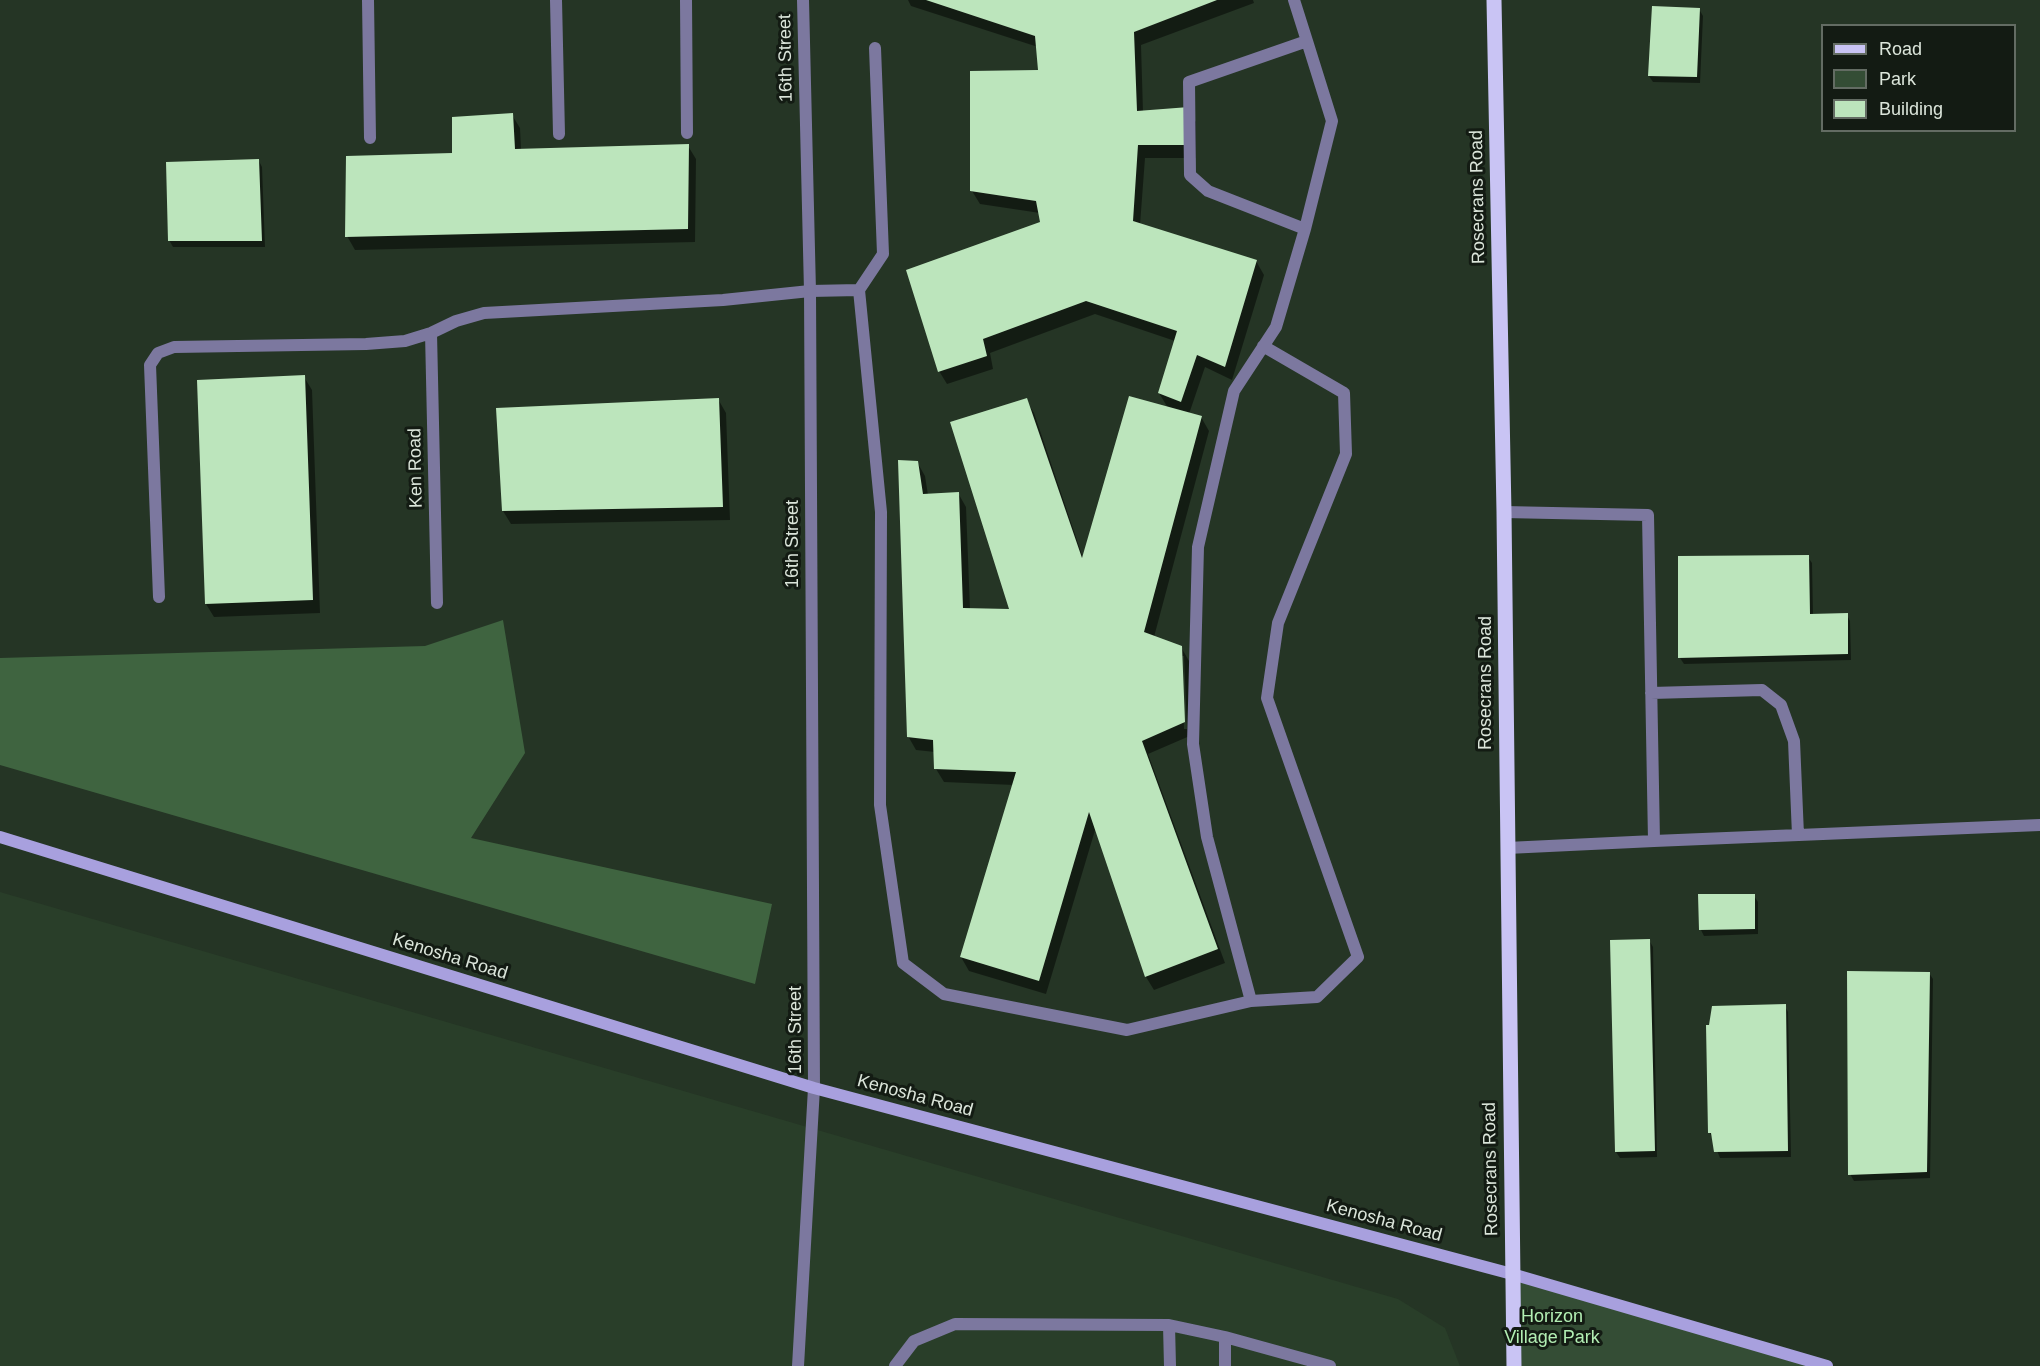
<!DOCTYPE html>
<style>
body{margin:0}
#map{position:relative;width:2040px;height:1366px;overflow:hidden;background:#253525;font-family:Arial,sans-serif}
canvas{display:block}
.legend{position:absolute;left:1821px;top:24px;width:195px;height:108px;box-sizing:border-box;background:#131b13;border:2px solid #636c63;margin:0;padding:8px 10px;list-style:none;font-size:18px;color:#dbe5da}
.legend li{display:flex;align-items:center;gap:12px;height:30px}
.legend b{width:30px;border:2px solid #636c63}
</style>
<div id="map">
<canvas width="2040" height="1366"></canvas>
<ul class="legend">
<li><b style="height:8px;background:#c9c4f4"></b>Road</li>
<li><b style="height:16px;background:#344d35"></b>Park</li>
<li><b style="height:16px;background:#bce5bc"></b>Building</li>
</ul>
</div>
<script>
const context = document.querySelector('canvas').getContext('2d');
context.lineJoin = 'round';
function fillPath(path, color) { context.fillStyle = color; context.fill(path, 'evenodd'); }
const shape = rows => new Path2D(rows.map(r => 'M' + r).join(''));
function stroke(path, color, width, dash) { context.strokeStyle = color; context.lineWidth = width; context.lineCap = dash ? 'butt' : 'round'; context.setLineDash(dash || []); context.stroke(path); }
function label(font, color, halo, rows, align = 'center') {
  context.font = font + ' Arial,sans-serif'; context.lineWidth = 6; context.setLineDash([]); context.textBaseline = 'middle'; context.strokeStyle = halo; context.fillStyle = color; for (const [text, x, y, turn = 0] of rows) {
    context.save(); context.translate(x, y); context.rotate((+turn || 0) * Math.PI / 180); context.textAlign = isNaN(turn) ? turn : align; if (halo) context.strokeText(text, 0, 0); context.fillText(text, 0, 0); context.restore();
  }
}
fillPath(shape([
 [0,892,1398,1299,1445,1328,1460,1366,0,1366]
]), '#293e29');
fillPath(shape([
 [1512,1274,1832,1366,1514,1366]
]), '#344d35');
fillPath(shape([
 [503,620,525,753,471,838,772,904,755,984,0,765,0,658,425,646]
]), '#3f6440');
fillPath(shape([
 [908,0,1253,0,1254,3,1141,45,1143,112,1188,109,1196,122,1196,158,1145,158,1140,225,1256,261,1264,275,1232,380,1205,367,1189,414,1201,417,1209,431,1154,637,1181,647,1189,661,1192,735,1148,754,1225,963,1154,990,1146,977,1096,827,1046,994,969,971,961,957,1014,785,944,782,936,769,935,752,916,750,908,736,917,462,925,476,928,495,958,493,966,507,970,609,1011,610,1026,400,1034,413,1083,558,1168,408,1159,393,1175,341,1095,314,990,353,993,369,947,384,939,371,1041,223,1040,213,980,204,972,191,1040,71,1038,47,911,6],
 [1181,656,1184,656,1187,729,1184,729],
 [1699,9,1703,16,1700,83,1653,82,1649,76],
 [512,115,520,128,521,150,688,146,696,159,695,242,355,250,347,236,453,154],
 [259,161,262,167,265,247,173,247,169,240],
 [304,377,312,390,320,613,214,617,206,604],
 [718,399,726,413,730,520,511,524,503,511],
 [1808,557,1812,563,1813,615,1847,615,1850,621,1851,660,1684,664,1680,658],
 [1699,896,1754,896,1758,902,1758,934,1704,936,1701,930],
 [1649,940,1653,947,1657,1157,1620,1158,1616,1152],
 [1929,973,1933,979,1930,1178,1854,1181,1850,1174],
 [1785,1006,1788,1012,1791,1157,1720,1158,1710,1133,1708,1027]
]), '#0007');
fillPath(shape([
 [926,0,1217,0,1134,32,1137,111,1189,107,1189,145,1138,145,1133,221,1257,260,1225,367,1197,355,1181,402,1158,393,1177,331,1086,301,983,339,987,356,938,372,906,270,1040,222,1036,201,970,191,970,71,1038,70,1035,36],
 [1652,6,1700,8,1697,77,1648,76],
 [513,113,515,149,689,144,688,229,345,237,346,156,452,153,452,117],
 [259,159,262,241,168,241,166,162],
 [305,375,313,600,205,604,197,380],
 [1129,396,1202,416,1144,632,1182,646,1185,722,1142,741,1218,949,1145,977,1089,812,1039,981,960,957,1016,772,934,769,933,740,907,737,898,460,918,461,923,494,959,492,963,608,1009,609,950,422,1027,398,1082,558],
 [719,398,723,507,502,511,496,408],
 [1809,555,1810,614,1848,613,1848,654,1678,658,1678,556],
 [1698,894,1755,894,1755,929,1699,930],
 [1650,939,1655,1151,1615,1152,1610,940],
 [1847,971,1930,972,1927,1172,1848,1175],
 [1786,1004,1788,1151,1714,1152,1711,1133,1708,1133,1706,1025,1709,1025,1712,1006]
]), '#bce5bc');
stroke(shape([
 [368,0,370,138],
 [556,0,559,134],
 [686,0,687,133],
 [1305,229,1332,121,1307,41],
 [859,290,881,512,880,805,903,963,944,994,1127,1030,1251,1001,1207,837,1193,744,1198,547,1234,391,1276,327,1305,229,1208,191,1190,175,1189,82,1307,41,1294,0],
 [431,333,437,603],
 [1504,512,1648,515,1654,841,1507,848],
 [159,597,150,365,158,353,174,347,366,344,405,341,431,333,456,321,484,313,723,300,810,291,859,290,883,254,875,48],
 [1651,693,1762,690,1781,705,1794,741,1798,835],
 [1654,841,2040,825],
 [1251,1001,1317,997,1358,957,1267,698,1278,623,1346,454,1344,393,1263,346],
 [1169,1325,1170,1366],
 [1225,1337,1225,1366],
 [798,1366,814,1088],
 [895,1366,914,1341,955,1324,1169,1325,1225,1337,1330,1366]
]), '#7c789f', 12);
stroke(shape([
 [803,0,810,291,814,1088]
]), '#7c789f', 12);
stroke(shape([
 [0,837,814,1088,1512,1274,1827,1366]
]), '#a8a0de', 12);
stroke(shape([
 [1494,0,1504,512,1514,1366]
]), '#c9c4f4', 15);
label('18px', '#dbe5da', '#131b13', [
 ["16th Street",786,58,-91],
 ["Rosecrans Road",1478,197,-91],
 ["Ken Road",416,468,-91],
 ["16th Street",793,544,-90],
 ["Rosecrans Road",1486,683,-90],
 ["Kenosha Road",450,957,17],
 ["16th Street",796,1030,-90],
 ["Kenosha Road",915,1096,15],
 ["Rosecrans Road",1491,1169,-91],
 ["Kenosha Road",1384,1221,15]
]);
label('18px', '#b2eeb3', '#131b13', [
 ["Horizon",1552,1317],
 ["Village Park",1552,1338]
]);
</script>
